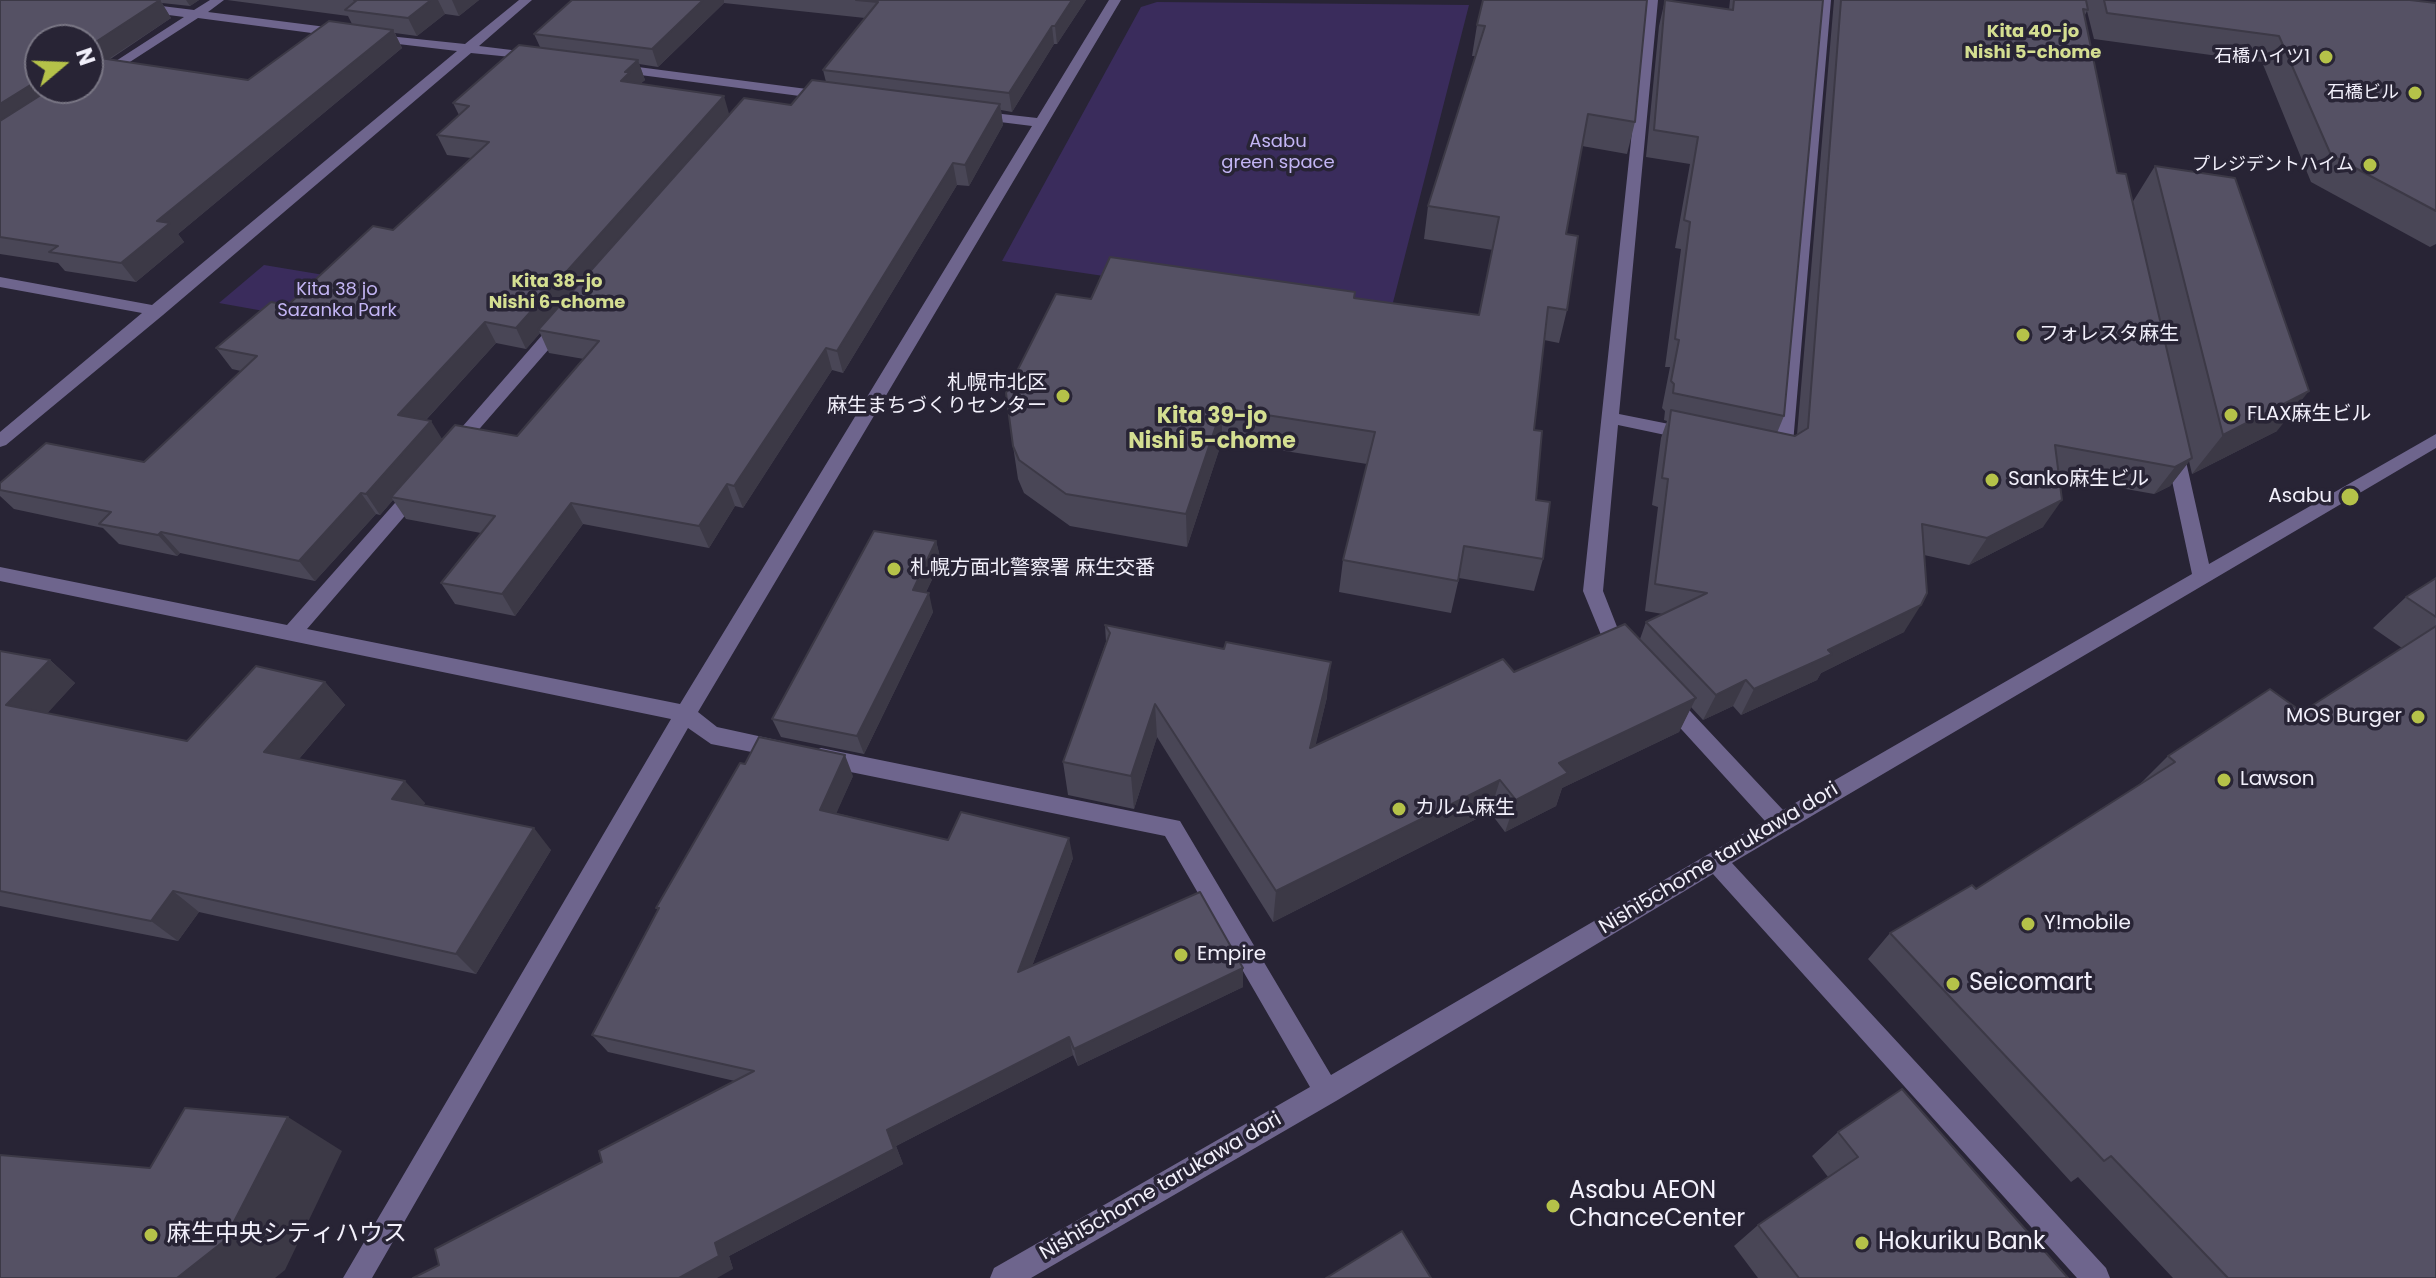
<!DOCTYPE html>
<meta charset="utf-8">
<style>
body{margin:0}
#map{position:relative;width:2436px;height:1278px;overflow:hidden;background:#282435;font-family:Poppins,sans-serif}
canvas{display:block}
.north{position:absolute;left:24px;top:24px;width:80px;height:80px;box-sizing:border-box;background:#282435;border:2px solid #797684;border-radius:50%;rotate:71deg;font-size:22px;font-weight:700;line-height:32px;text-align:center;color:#f2f0fb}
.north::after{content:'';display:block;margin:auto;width:28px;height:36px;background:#b5c249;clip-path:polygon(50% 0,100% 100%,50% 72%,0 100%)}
</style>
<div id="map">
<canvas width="2436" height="1278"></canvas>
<div class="north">N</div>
</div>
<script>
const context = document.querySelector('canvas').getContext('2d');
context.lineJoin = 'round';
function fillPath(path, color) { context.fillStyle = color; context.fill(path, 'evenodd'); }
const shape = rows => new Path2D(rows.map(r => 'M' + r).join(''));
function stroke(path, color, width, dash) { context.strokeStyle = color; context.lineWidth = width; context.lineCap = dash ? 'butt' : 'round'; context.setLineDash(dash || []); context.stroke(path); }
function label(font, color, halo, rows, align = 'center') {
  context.font = font + ' Poppins,"Noto Sans JP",sans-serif'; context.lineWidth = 7; context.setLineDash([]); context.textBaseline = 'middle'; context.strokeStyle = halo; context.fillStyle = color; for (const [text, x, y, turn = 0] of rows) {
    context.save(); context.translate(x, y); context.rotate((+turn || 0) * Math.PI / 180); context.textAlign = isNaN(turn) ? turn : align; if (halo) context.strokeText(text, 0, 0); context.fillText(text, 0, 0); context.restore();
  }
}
fillPath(shape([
 [1157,2,1469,5,1389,318,1002,261,1141,7],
 [264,265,426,292,387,333,219,303]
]), '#3a2c5c');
fillPath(shape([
 [78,0,113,0,194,10,210,0,224,0,208,12,342,29,348,33,342,37,198,18,88,89,84,88,88,88,88,79,184,17,84,4,78,0],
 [519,0,532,0,479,46,536,53,541,54,541,60,471,53,163,315,6,445,0,447,0,432,142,313,0,287,0,277,152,305,457,51,373,41,369,40,369,34,465,44,519,0],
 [1109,0,1121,0,698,712,717,727,790,743,793,749,790,755,782,758,711,744,688,728,372,1278,343,1278,671,719,0,581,0,567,287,625,410,486,416,485,425,491,422,496,307,629,680,704,1032,126,976,119,969,115,976,111,1037,118,1109,0],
 [1646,0,1658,0,1619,414,1689,428,1698,434,1689,440,1618,425,1603,591,1621,637,1633,652,1630,658,1623,660,1616,658,1606,647,1583,591,1646,0],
 [1819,0,1831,0,1792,455,1783,461,1773,458,1770,454,1775,449,1819,0],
 [615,64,830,92,837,96,830,100,610,71,610,65,615,64],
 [563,317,569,318,569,326,461,450,449,450,446,446,449,442,557,318,563,317],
 [2436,434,2436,448,1732,863,2106,1268,2110,1278,2077,1278,1713,874,1336,1101,1031,1278,990,1278,994,1268,1310,1087,1165,836,821,766,813,763,810,757,813,751,821,748,1180,821,1331,1075,1765,821,1662,708,1659,702,1662,696,1669,694,1676,696,1783,810,2192,574,2165,448,2168,444,2180,444,2183,448,2209,564,2436,434]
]), '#6e658d');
fillPath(shape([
 [0,0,199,0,190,6,162,3,171,18,109,60,248,80,352,24,348,16,227,0,479,0,459,16,445,14,417,36,395,33,402,48,178,234,184,242,136,282,65,271,58,263,0,254],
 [40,40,88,40,88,88,40,88],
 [572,0,1086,0,1057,44,1054,44,1012,112,1001,110,1003,125,969,186,957,185,843,373,832,370,743,508,735,506,709,548,583,524,515,616,455,604,441,583,481,533,406,519,393,500,380,515,376,514,315,581,180,553,177,556,119,544,103,528,14,509,0,496,0,483,144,462,241,371,232,369,216,348,288,305,393,230,471,158,447,155,437,135,459,115,453,103,540,47,534,34],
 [724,3,865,18,823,70,826,82,791,105,730,114,640,84,645,80,639,64,658,67],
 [540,333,549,353,584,359,517,436,442,439,426,420,496,343,526,349],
 [1483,0,1635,122,1627,154,1582,146,1566,234,1567,310,1559,343,1544,340,1534,430,1536,500,1543,559,1534,591,1459,578,1451,613,1339,592,1343,560,1367,464,1222,441,1187,547,1070,526,1024,493,1018,479,1013,446,1091,299,1355,298,1479,315,1493,250,1424,239,1428,206,1475,56,1472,56,1477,25],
 [1665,0,1729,10,1730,0,1823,0,1784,416,1777,433,1795,436,1797,435,1834,0,2410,0,2436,3,2436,244,2430,247,2311,182,2262,62,2094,39,2087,11,2084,17,2117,173,2132,203,2155,166,2277,431,2192,474,2189,461,2170,486,2154,494,2059,477,2043,527,1969,565,1924,555,1904,632,1821,673,1817,680,1741,715,1733,706,1703,720,1691,707,1679,732,1562,788,1556,806,1505,832,1490,812,1273,922,1157,737,1134,809,1068,795,1063,762,1106,642,1105,625,1327,697,1315,746,1514,672,1640,639,1646,622,1663,614,1645,611,1658,507,1652,505,1661,438,1667,421,1664,420,1665,411,1662,408,1670,367,1665,367,1681,249,1675,248,1690,164,1646,157,1659,26],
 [936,541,941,561,926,592,933,612,864,754,781,737,772,719],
 [2436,578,2436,1278,2173,1278,2078,1177,2071,1182,1868,959,1890,933,1976,889,2140,784,2168,756,2302,712,2402,648,2373,628,2406,597],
 [0,651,50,660,75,683,47,713,187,741,325,682,345,705,299,759,425,803,423,806,551,850,476,974,199,912,178,941,0,906],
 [853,776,836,813,948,840,1073,858,1032,966,1243,968,1243,987,1078,1066,1073,1055,896,1146,903,1164,729,1256,733,1269,439,1265,602,1162,735,1081,608,1052,592,1035,658,911,656,908],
 [1838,1132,2068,1278,1758,1278,1734,1246,1758,1225,1828,1177,1812,1156]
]), '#494656');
fillPath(shape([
 [160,0,171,18,89,72,88,76,88,47],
 [186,0,199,0,190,6],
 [431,0,438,0,445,14,417,36,408,18],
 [452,0,479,0,459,16],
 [703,0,724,0,724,3,658,67,652,49],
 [1072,0,1086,0,1057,44,1055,26],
 [1052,26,1054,44,1012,112,1009,93],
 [393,30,402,48,178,234,184,242,136,282,121,263,157,221],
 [638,60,645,80,635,88,621,81,625,72],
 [40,79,40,88,68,88,0,132,0,104],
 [724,96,730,117,538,330,540,333,526,349,516,328],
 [1000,104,1003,125,969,186,965,165],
 [953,163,957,185,843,373,837,351],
 [485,322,496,343,411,436,398,415],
 [826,348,832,370,743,508,734,486],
 [2309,391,2277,431,2192,474,2223,435],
 [1222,408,1222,441,1187,547,1186,514],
 [431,421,444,442,391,497,393,500,380,515,366,494],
 [2192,458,2170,486,2154,494,2175,467],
 [727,484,735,506,709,548,699,526],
 [361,493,376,514,315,581,299,561],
 [2062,500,2043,527,1969,565,1987,538],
 [571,503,583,524,515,616,502,594],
 [161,532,180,553,177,556,158,535],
 [936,541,941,561,918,609,913,590],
 [929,593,933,612,864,754,857,736],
 [1921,605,1904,632,1821,673,1817,680,1741,715,1754,689,1828,650],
 [50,660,75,683,34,728,6,705],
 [1331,662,1327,697,1307,782,1310,748],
 [1746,680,1733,706,1703,720,1716,695],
 [325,682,345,705,286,774,264,752],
 [1696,698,1679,732,1562,788,1556,806,1505,832,1516,800,1559,763],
 [1155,704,1157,737,1134,809,1131,776],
 [845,755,853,776,829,830,820,810],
 [1500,780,1490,812,1273,922,1276,891],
 [405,781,425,803,412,821,392,799],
 [534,828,551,850,476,974,456,954],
 [1069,838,1073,858,1023,990,1018,972],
 [173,891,199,912,178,941,151,921],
 [1243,968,1243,987,1078,1066,1074,1049],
 [1069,1037,1073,1055,896,1146,903,1164,729,1256,733,1269,717,1278,679,1278,715,1243,887,1130],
 [288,1117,342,1151,285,1270,275,1278,177,1278]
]), '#3c3946');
const building = shape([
 [0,0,160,0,88,47,88,40,40,40,40,79,0,104,0,0],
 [354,0,431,0,408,18,345,10,357,0,354,0],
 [572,0,703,0,652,49,534,34,572,0],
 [856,0,1072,0,1055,26,1052,26,1009,93,823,70,878,2,856,0],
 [1483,0,1647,0,1635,122,1588,114,1566,234,1578,236,1567,310,1548,307,1534,430,1542,431,1536,500,1550,502,1543,559,1464,546,1458,581,1343,560,1375,432,1222,408,1186,514,1066,494,1019,460,1013,446,1006,393,1056,294,1091,299,1110,257,1355,292,1354,298,1479,315,1499,217,1428,206,1485,26,1477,25,1483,0],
 [1665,0,1733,10,1734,0,1823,0,1784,416,1673,393,1674,384,1671,381,1679,340,1675,339,1690,222,1684,220,1698,137,1654,130,1665,0],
 [1841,0,2086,0,2088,10,2083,9,2117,173,2126,174,2192,458,2175,467,2055,445,2062,500,1987,538,1922,524,1927,593,1921,605,1828,650,1832,654,1754,689,1746,680,1716,695,1646,622,1707,593,1655,584,1668,479,1662,478,1671,410,1795,436,1808,428,1841,0],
 [2104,0,2410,0,2436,3,2436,211,2331,155,2279,36,2107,13,2104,0],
 [329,21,393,30,157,221,170,223,121,263,49,252,58,246,0,237,0,121,52,88,88,88,88,66,100,58,248,80,329,21],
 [519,45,638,60,625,72,630,72,621,81,724,96,516,328,485,322,398,415,431,421,366,494,361,493,299,561,161,532,158,535,99,524,111,512,0,490,0,483,46,443,144,462,257,356,216,348,271,302,288,305,373,226,393,230,489,142,437,135,469,106,453,103,519,45],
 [812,80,1000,104,965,165,953,163,837,351,826,348,734,486,727,484,699,526,571,503,502,594,441,583,495,516,391,497,455,425,517,436,599,341,538,330,744,98,791,105,812,80],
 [2155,166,2235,178,2309,391,2223,435,2155,166],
 [874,531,936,541,913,590,929,593,857,736,772,719,874,531],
 [2436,578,2436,617,2406,597,2436,578],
 [1625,624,1696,698,1559,763,1568,773,1516,800,1500,780,1276,891,1155,704,1131,776,1063,762,1110,633,1105,625,1224,649,1226,642,1331,662,1310,748,1503,659,1514,672,1625,624],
 [2436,626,2436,1278,2228,1278,2111,1156,2104,1161,1890,933,1972,885,1976,889,2175,762,2168,756,2270,689,2302,712,2436,626],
 [0,651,50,660,6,705,187,741,256,666,325,682,264,752,405,781,392,799,534,828,456,954,173,891,151,921,0,891,0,651],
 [759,737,845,755,820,810,948,840,961,812,1069,838,1018,972,1200,892,1243,968,1074,1049,1069,1037,887,1130,894,1149,715,1243,719,1256,679,1278,413,1278,439,1265,435,1249,602,1162,599,1151,754,1071,592,1035,659,908,656,908,740,763,745,764,759,737],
 [1902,1089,2068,1278,1799,1278,1758,1225,1858,1157,1838,1132,1902,1089],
 [185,1108,288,1117,224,1241,177,1278,0,1278,0,1155,150,1168,185,1108],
 [1402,1231,1431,1278,1326,1278,1402,1231]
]);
fillPath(building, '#555164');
stroke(building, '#3c3946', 2);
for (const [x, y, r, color] of [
 [2326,57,8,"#b5c249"],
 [2415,93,8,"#b5c249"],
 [2370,165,8,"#b5c249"],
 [2023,335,8,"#b5c249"],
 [1063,396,8,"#b5c249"],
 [2231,415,8,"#b5c249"],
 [1992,480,8,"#b5c249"],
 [2350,497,10,"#b5c249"],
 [894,569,8,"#b5c249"],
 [2418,717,8,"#b5c249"],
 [2224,780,8,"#b5c249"],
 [1399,809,8,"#b5c249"],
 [2028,924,8,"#b5c249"],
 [1181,955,8,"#b5c249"],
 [1953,984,8,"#b5c249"],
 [1553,1206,8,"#b5c249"],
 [151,1235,8,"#b5c249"],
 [1862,1243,8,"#b5c249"]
]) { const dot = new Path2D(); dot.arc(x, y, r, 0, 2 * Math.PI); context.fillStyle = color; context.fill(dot); stroke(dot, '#282435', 3); }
label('bold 18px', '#d4de91', '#282435', [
 ["Kita 40-jo",2033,32],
 ["Nishi 5-chome",2033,53],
 ["Kita 38-jo",557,282],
 ["Nishi 6-chome",557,303]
]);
label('18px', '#f2f0fb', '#282435', [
 ["石橋ハイツ1",2310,57],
 ["石橋ビル",2399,93],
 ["プレジデントハイム",2354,165]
], 'right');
label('18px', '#c3b5f4', '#282435', [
 ["Asabu",1278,142],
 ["green space",1278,163],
 ["Kita 38 jo",337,290],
 ["Sazanka Park",337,311]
]);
label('20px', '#f2f0fb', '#282435', [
 ["フォレスタ麻生",2039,335],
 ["札幌市北区",1047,384,"right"],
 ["麻生まちづくりセンター",1047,407,"right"],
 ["FLAX麻生ビル",2247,415],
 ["Sanko麻生ビル",2008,480],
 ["Asabu",2332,497,"right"],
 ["札幌方面北警察署 麻生交番",910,569],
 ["MOS Burger",2402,717,"right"],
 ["Lawson",2240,780],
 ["カルム麻生",1415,809],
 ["Y!mobile",2044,924],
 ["Empire",1197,955]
], 'left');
label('20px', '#f2f0fb', '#282435', [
 ["Nishi5chome tarukawa dori",1719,859,-31],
 ["Nishi5chome tarukawa dori",1161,1187,-30]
]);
label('bold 22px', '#d4de91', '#282435', [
 ["Kita 39-jo",1212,417],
 ["Nishi 5-chome",1212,442]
]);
label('24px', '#f2f0fb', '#282435', [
 ["Seicomart",1969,984],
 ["Asabu AEON",1569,1192],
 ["ChanceCenter",1569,1220],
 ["麻生中央シティハウス",167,1235],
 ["Hokuriku Bank",1878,1243]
], 'left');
</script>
